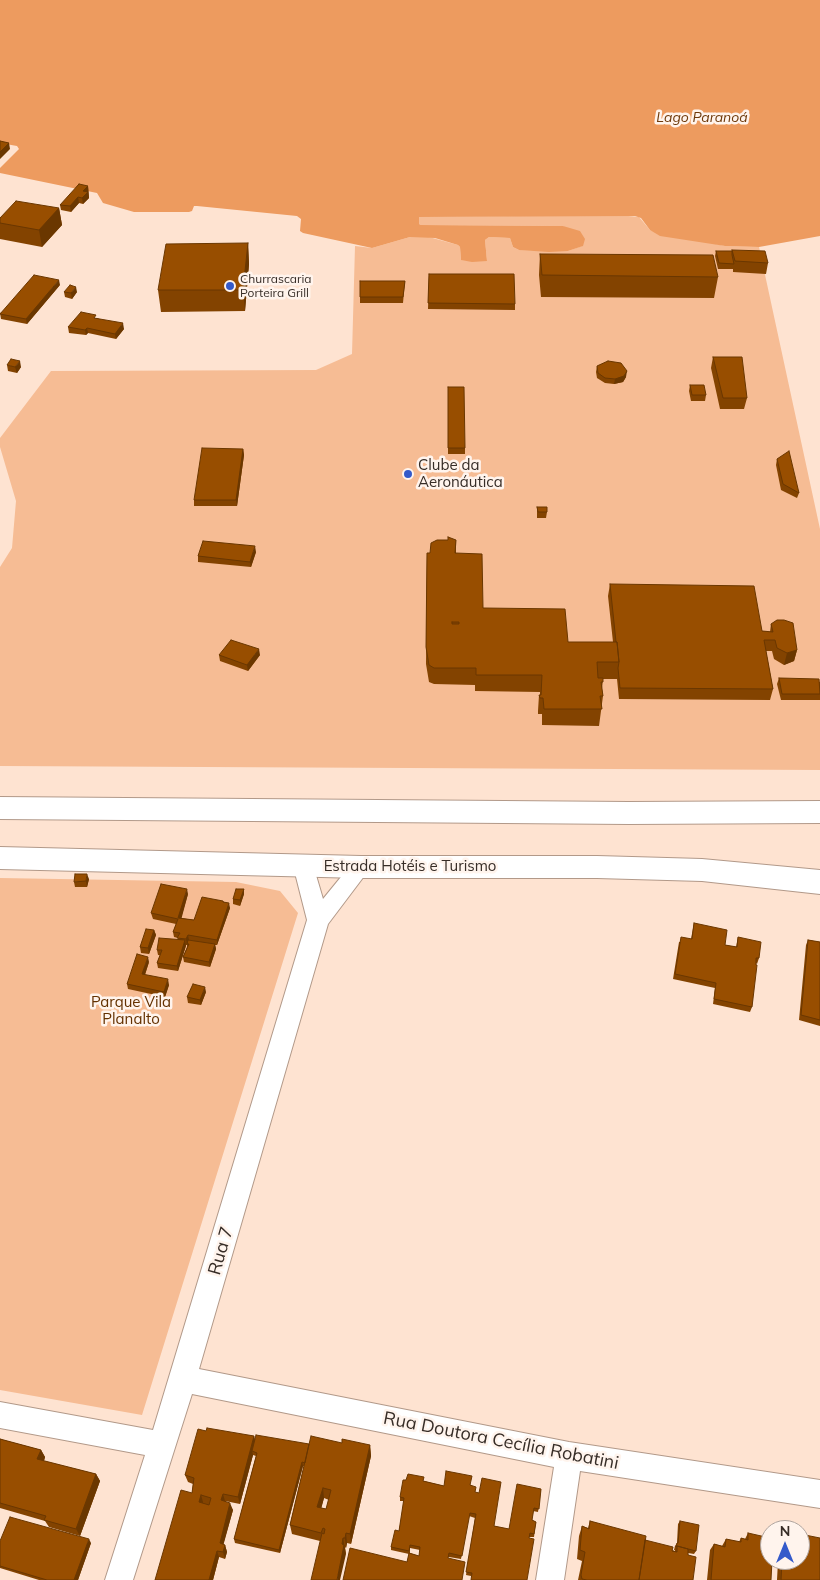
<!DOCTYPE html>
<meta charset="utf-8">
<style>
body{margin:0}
#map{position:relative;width:820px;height:1580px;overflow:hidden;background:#fee3d1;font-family:Mulish,sans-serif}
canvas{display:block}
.north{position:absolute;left:760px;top:1520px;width:50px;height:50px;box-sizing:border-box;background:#fff4ed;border:1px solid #afa49e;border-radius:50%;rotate:0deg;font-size:14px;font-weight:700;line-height:20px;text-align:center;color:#372d27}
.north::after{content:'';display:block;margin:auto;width:18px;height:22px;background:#345aca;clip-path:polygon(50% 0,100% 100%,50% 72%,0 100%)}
</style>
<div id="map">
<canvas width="820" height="1580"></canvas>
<div class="north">N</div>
</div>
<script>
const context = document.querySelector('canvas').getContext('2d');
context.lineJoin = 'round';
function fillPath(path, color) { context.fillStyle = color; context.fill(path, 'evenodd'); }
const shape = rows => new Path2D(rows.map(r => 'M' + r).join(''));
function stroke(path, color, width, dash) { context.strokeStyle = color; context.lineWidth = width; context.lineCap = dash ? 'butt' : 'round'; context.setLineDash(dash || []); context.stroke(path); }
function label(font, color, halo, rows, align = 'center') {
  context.font = font + ' Mulish,sans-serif'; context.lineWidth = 5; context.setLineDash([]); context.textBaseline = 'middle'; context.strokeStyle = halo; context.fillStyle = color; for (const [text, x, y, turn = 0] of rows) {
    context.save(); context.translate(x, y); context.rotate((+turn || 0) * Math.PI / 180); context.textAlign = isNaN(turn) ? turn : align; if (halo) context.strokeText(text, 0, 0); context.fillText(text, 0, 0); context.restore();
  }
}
fillPath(shape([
 [618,215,639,217,650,230,725,246,759,247,820,529,820,770,0,766,0,567,12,548,16,501,0,447,0,438,51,371,316,370,352,354,355,246,372,248,410,237,429,237,458,245,460,247,461,260,487,261,485,240,489,237,510,238,513,247,519,250,568,251,582,246,563,226,421,225,419,224,419,217],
 [0,878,236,882,280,891,298,913,142,1415,0,1390]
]), '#f6bc94');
fillPath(shape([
 [0,0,820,0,820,236,759,247,725,246,660,236,650,230,641,218,635,216,419,217,419,224,421,225,563,226,580,231,585,239,583,246,568,251,549,252,519,250,513,247,510,238,489,237,485,240,487,261,472,262,461,260,460,247,458,245,435,238,410,237,372,248,303,233,300,231,301,219,297,216,197,206,194,206,192,211,189,212,134,212,103,203,97,193,0,173,0,168,19,149,17,146,0,143]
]), '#ed9b5f');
const street = shape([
 [303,857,310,859,313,865,323,899,354,861,361,859,368,861,371,867,328,924,199,1369,569,1442,820,1480,820,1508,580,1471,564,1580,536,1580,554,1467,192,1394,133,1580,105,1580,145,1455,0,1428,0,1402,153,1430,307,920,293,865,296,859,303,857]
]);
const secondary = shape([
 [0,797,629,802,820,801,820,823,629,824,0,819,0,797],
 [0,847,361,856,597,856,702,859,820,870,820,894,702,881,597,878,361,878,0,869,0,847]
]);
stroke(street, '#b29989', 2);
stroke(secondary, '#b29989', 2);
fillPath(street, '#fff');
fillPath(secondary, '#fff');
fillPath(shape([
 [88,186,89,198,83,204,79,203,71,212,61,210,60,205],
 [59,208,62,225,42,247,0,239,0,218],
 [248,243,249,264,245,311,161,312,158,290],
 [732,250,768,263,766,274,733,272,733,269,718,269,715,256,716,251,732,251],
 [540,254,718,277,714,298,541,297,539,275],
 [429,274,515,304,515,310,428,309],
 [360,281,405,281,403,303,360,303],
 [60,285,27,324,1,319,0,313],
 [64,292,77,292,72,299,65,297],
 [97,318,124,329,116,339,88,333,86,335,69,333,68,327],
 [713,357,747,398,744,409,720,409,711,368],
 [7,365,21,367,17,373,8,371],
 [597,366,626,377,623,382,614,384,605,383,597,378,596,372],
 [690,385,706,395,705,401,691,401,689,391],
 [448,387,465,448,465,454,448,454],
 [243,449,244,455,237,506,194,506,194,500],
 [777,459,799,493,797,498,781,490,776,465],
 [537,507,547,512,546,518,537,518],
 [456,540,456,553,483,608,568,642,613,642,608,596,610,584,762,631,770,632,771,624,797,650,794,661,784,665,774,659,772,651,766,651,773,689,770,700,619,699,617,679,603,679,602,689,603,696,599,726,542,725,542,714,538,714,538,711,539,695,540,695,540,692,475,691,475,685,434,684,429,682,426,664,427,553,430,553],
 [256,552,251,567,198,562,198,556],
 [219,655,260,655,248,671,220,661],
 [779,678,820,682,820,700,781,700,777,684],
 [89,879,87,887,75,887,74,882],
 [244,889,244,894,240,906,233,904,233,899],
 [188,894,181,918,194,920,223,901,230,908,217,945,215,945,216,949,210,967,184,962,183,957,187,947,187,945,186,945,178,971,158,968,157,963,160,955,158,955,157,950,178,940,178,938,174,937,173,932,176,924,153,919,151,913],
 [694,923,725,945,736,947,738,937,759,958,757,964,756,963,752,1007,750,1012,713,1004,715,988,673,979,679,942,691,939],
 [154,930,156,935,149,954,141,953,140,947],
 [808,940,820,942,820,1026,799,1020,806,945],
 [149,962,145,975,169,985,165,997,128,989,127,984],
 [206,992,201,1005,188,1003,187,997],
 [206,1431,254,1436,255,1440,309,1444,342,1443,370,1445,371,1456,351,1544,347,1543,346,1548,345,1547,346,1554,320,1541,292,1534,290,1525,304,1466,303,1466,280,1553,235,1543,234,1539,256,1456,253,1455,240,1504,225,1501,233,1510,223,1545,225,1545,227,1552,225,1559,219,1557,213,1580,155,1580,192,1493,193,1484,188,1482,185,1475],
 [324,1498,329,1500,326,1509,321,1508],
 [0,1439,41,1450,45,1457,44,1461,96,1474,100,1481,80,1536,49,1527,45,1521,0,1508],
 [424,1481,444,1486,471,1485,494,1526,509,1529,541,1489,538,1512,533,1511,532,1520,536,1522,534,1537,529,1537,471,1576,466,1575,475,1518,469,1516,461,1559,449,1557,407,1562,409,1554,391,1550,391,1547,399,1531,404,1501,400,1501,400,1497],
 [410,1548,420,1550,419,1556,410,1553],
 [590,1521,645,1540,675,1551,675,1550,674,1550,675,1546,677,1543,678,1524,680,1521,696,1551,694,1554,688,1553,693,1580,578,1580,582,1561,577,1559,579,1536,582,1526,588,1528],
 [748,1533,771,1580,707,1580,710,1550,714,1544,722,1546,726,1539,739,1542,741,1538,745,1539],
 [0,1541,91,1543,78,1580,39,1580,0,1568],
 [779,1560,800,1560,820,1580,777,1580,778,1561]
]), '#834300');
fillPath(shape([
 [9,143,10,149,0,159,0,152],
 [88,186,89,198,83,204,82,198,83,191],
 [78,197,79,203,71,212,70,206],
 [59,208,62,225,42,247,39,230],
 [248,243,249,264,245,311,243,290],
 [59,280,60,285,27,324,26,319],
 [76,287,77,292,72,299,71,293],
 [123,323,124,329,116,339,115,334],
 [87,328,88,333,86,335,85,330],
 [20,361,21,367,17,373,15,367],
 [627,371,626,377,623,382,614,384,615,379],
 [243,449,244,455,237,506,236,500],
 [255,546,256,552,251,567,250,562],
 [259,649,260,655,248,671,247,665],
 [797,650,794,661,784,665,787,653],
 [87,874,89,879,87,887,86,881],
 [187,889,188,894,180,924,178,918],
 [244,889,244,894,240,906,240,900],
 [229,903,230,908,217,945,217,940],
 [154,930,156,935,149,954,148,948],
 [188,935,189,940,187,945,186,939],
 [185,940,186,946,178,971,177,966],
 [215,944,216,949,210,967,209,962],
 [148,957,149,962,143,980,142,974],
 [168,979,169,985,165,997,164,992],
 [205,987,206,992,201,1005,200,1000],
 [254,1436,256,1444,252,1451,253,1455,240,1504,238,1497],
 [370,1445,371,1456,351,1544,350,1534],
 [41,1450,45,1457,42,1467,37,1459],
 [302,1462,303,1466,280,1553,279,1550],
 [96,1474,100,1481,80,1536,76,1529],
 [323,1488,324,1498,319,1517,317,1507],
 [223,1494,225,1501,221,1500],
 [201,1495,203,1502,201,1509,199,1502],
 [230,1503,233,1510,222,1550,220,1543],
 [346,1533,347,1543,346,1548,345,1538],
 [343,1538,346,1554,340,1580,337,1580],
 [89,1539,91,1543,78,1580,74,1580],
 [225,1545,227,1552,225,1559,223,1552],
 [217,1551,219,1557,213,1580,209,1580]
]), '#6a3700');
const building = shape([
 [0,141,9,143,0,152,0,141],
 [79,184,88,186,83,191,88,192,82,198,78,197,70,206,60,205,79,184],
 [16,201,59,208,39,230,0,223,0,218,16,201],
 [248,243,243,290,158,290,166,244,248,243],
 [732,250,765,251,768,263,735,261,732,250],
 [716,251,732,251,732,255,734,264,719,263,716,251],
 [540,254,713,255,718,277,542,275,540,254],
 [429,274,514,274,515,304,428,303,429,274],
 [34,275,59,280,26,319,0,314,34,275],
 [360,281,405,281,403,297,360,297,360,281],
 [70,285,76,287,71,293,64,292,70,285],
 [81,312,96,315,94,318,123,323,115,334,87,328,85,330,68,327,81,312],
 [713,357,742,357,747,398,723,398,713,357],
 [11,359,20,361,15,367,7,365,11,359],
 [608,361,621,363,627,371,624,376,615,379,605,378,598,373,597,366,608,361],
 [690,385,704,385,706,395,692,395,690,385],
 [448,387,464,387,465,448,448,448,448,387],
 [202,448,243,449,236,500,194,500,202,448],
 [789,451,799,493,783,484,777,459,789,451],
 [537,507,547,507,547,512,538,512,537,507],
 [448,537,456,540,455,553,482,554,483,608,565,609,568,642,617,642,619,662,597,662,598,678,603,678,603,682,601,682,603,696,600,696,602,709,544,709,543,698,540,698,539,695,541,695,542,675,476,675,476,668,434,668,429,665,426,647,427,553,430,553,431,543,437,540,448,540,448,537],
 [452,622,459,622,459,624,452,624,452,622],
 [203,541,255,546,250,562,198,556,203,541],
 [610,584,754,586,762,631,773,632,771,624,777,620,784,620,793,623,797,650,787,653,777,648,775,640,764,640,773,689,620,688,618,668,619,662,617,642,616,642,610,584],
 [231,640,259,649,247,665,219,655,231,640],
 [779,678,819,679,820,694,782,694,779,678],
 [75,874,87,874,86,881,74,882,75,874],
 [161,884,187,889,178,918,194,920,202,897,223,901,223,902,229,903,217,940,188,935,186,939,177,938,180,933,173,932,178,919,151,913,161,884],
 [236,889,244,889,240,900,233,899,236,889],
 [694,923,727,930,725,945,737,947,738,937,761,942,759,958,756,958,756,965,757,965,752,1007,714,999,716,983,675,974,681,937,692,939,694,923],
 [146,929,154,930,148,948,140,947,146,929],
 [159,938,185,940,177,966,157,963,162,950,157,950,159,938],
 [188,940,215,944,209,962,183,957,189,944,187,944,188,940],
 [808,940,820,942,820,1020,801,1015,808,940],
 [137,954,148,957,142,974,168,979,164,992,127,984,137,954],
 [193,984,205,987,200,1000,187,997,193,984],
 [207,1428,254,1436,238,1497,223,1494,221,1500,230,1503,220,1543,225,1545,223,1552,217,1551,209,1580,155,1580,181,1490,192,1493,194,1478,185,1475,198,1429,206,1431,207,1428],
 [201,1495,211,1498,209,1505,199,1502,201,1495],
 [256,1435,309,1444,305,1463,302,1462,279,1550,234,1539,257,1453,252,1451,256,1435],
 [311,1436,342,1443,342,1439,370,1445,350,1534,346,1533,345,1538,343,1538,342,1544,344,1545,337,1580,311,1580,322,1533,324,1534,325,1529,323,1528,321,1533,290,1525,311,1436],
 [323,1488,331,1490,326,1509,317,1507,323,1488],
 [0,1439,41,1450,37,1459,96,1474,76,1529,44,1520,46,1516,0,1503,0,1439],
 [446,1471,472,1476,470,1485,476,1487,475,1492,479,1493,482,1478,501,1482,494,1526,509,1529,517,1484,541,1489,539,1509,534,1508,532,1520,536,1522,534,1534,530,1533,529,1538,534,1539,527,1580,471,1580,472,1573,466,1572,476,1514,470,1513,462,1556,449,1553,448,1558,465,1562,462,1580,343,1580,350,1548,407,1562,409,1553,419,1556,420,1547,410,1545,409,1551,391,1547,395,1530,399,1531,404,1498,400,1497,403,1480,406,1480,408,1474,424,1477,423,1481,444,1486,446,1471],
 [10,1517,89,1539,74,1580,47,1580,0,1566,0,1541,10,1517],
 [590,1521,646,1536,639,1580,587,1580,582,1579,581,1575,585,1552,580,1550,582,1526,589,1529,590,1521],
 [680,1521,699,1525,696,1551,677,1546,676,1547,677,1543,678,1543,680,1521],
 [748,1533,770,1538,770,1560,772,1560,771,1580,711,1580,714,1544,725,1547,726,1539,741,1542,741,1538,748,1540,748,1533],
 [800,1534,820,1538,820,1580,781,1580,782,1560,800,1560,800,1534],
 [645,1540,673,1547,672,1551,677,1552,677,1546,688,1549,688,1555,696,1557,693,1580,639,1580,645,1540]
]);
fillPath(building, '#984e00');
stroke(building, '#6a3700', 1);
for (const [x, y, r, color] of [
 [230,286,5,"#345aca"],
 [408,474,5,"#345aca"]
]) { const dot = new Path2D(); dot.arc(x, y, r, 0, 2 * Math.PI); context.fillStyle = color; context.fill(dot); stroke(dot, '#fff4ed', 2); }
label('12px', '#372d27', '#fff4ed', [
 ["Churrascaria",240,279],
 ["Porteira Grill",240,293]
], 'left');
label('italic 14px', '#6f3a0b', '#fff4ed', [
 ["Lago Paranoá",702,118]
]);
label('15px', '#372d27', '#fff4ed', [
 ["Clube da",418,465],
 ["Aeronáutica",418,482]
], 'left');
label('15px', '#372d27', '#fff4ed', [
 ["Estrada Hotéis e Turismo",410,866]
]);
label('15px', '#643100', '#fff4ed', [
 ["Parque Vila",131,1002],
 ["Planalto",131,1019]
]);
label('18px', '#372d27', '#fff4ed', [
 ["Rua 7",221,1251,-74],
 ["Rua Doutora Cecília Robatini",501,1441,11]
]);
</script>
